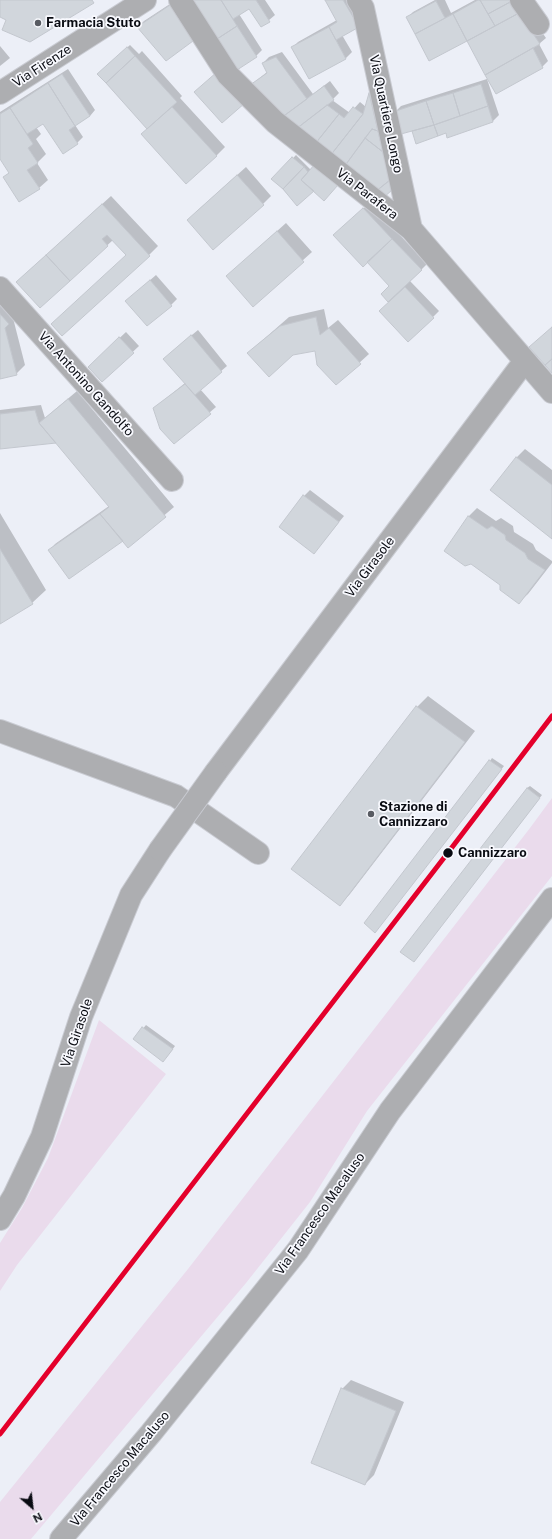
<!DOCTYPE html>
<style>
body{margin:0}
#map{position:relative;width:552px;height:1539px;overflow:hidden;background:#eceff7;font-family:"Public Sans",sans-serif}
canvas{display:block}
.north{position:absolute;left:12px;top:1487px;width:40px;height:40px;-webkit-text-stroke:3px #f8f9fe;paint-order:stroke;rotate:152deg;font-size:11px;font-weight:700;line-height:16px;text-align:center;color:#090b12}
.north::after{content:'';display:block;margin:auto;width:14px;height:18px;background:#090b12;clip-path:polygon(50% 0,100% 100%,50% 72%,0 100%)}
</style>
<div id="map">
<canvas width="552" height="1539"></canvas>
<div class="north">N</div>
</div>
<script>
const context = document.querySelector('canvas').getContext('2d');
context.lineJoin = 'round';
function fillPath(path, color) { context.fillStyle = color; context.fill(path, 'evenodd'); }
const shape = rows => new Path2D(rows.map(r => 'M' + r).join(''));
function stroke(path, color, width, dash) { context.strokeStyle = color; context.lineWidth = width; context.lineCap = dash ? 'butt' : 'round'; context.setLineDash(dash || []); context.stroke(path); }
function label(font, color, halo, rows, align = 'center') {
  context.font = font + ' "Public Sans",sans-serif'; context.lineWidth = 3.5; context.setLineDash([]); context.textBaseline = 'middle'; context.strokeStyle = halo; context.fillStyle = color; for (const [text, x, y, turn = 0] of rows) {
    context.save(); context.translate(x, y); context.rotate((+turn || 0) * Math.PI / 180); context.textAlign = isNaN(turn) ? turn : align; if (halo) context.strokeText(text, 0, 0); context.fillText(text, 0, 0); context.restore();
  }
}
fillPath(shape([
 [552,798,552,876,367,1111,310,1202,246,1283,31,1539,0,1539,0,1502,188,1269,530,828],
 [99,1020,166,1074,17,1265,0,1291,0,1243,22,1208,48,1158]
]), '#eadbec');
fillPath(shape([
 [176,0,198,34,192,40,138,27,144,21],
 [193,0,265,0,275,15,262,26,250,7,239,14,262,50,256,56],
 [326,0,352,0,364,21,342,35,352,52,346,58,309,78,292,48,298,42,337,20],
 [435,0,445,0,451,13,475,0,515,0,525,8,546,38,539,44,548,61,542,67,497,93,467,40,429,60,407,18,413,12],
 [130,45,139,54,142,51,182,96,180,98,225,147,216,156,148,129,98,74],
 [0,46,10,58,0,66],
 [282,52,313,94,330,81,339,93,332,100,350,113,360,102,366,107,370,94,375,89,395,173,251,85,267,72,263,63,269,57],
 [68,69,95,110,90,116,75,125,83,137,77,143,43,122,36,127,41,134,36,139,46,154,37,163,48,180,39,188,4,177,10,172,0,157,0,112],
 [487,79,499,115,493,121,448,136,446,132,413,130,395,112,401,106],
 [296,155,311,170,314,190,298,205,273,179],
 [246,167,271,196,263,204,197,211],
 [111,196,158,246,149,255,127,255,113,240,40,307,23,276],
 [370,203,427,264,410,281,439,311,433,317,389,302,382,294,391,286,340,229],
 [286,223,312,252,253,305,227,276],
 [156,275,177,299,171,305,133,295],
 [0,304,13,318,25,365,16,374,0,378],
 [324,309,328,328,338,320,369,354,336,384,316,350,248,353,289,317],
 [198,330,227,366,200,389,216,407,175,442,154,408,185,383,170,353],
 [126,332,139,346,102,381,95,361],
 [77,391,174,507,128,546,123,540,50,550,55,544,109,506,56,442,0,448,0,410,41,405,45,418],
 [525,449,552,470,552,538,516,458],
 [310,490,344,516,319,547,304,496],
 [477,508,496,521,501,518,513,526,514,532,533,544,536,550,552,561,552,563,528,594,519,602,501,584,471,563,446,551,469,516],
 [0,513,46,590,32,603,0,622],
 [428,696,475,731,350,894,340,905,293,868,417,707],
 [492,758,504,766,375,932,490,761],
 [530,786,542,795,416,958,527,788],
 [146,1025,175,1046,166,1058,134,1039],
 [351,1380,404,1402,374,1475,365,1484,342,1389]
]), '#0003');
const building = shape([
 [0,0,92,0,94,3,30,42,2,30,6,20,0,17,0,0],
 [192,0,221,0,237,26,217,39,192,0],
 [221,0,256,0,270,22,261,27,249,9,233,19,221,0],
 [325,0,343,0,359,27,336,40,329,27,337,22,325,0],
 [478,0,480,0,495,26,467,41,453,14,478,0],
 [480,0,511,0,512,1,488,14,480,0],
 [436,1,445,18,415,34,406,17,436,1],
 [512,1,519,13,495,26,488,14,512,1],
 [170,5,193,41,166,61,137,27,170,5],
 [519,13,540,44,485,75,467,41,519,13],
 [453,14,467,41,429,61,415,34,453,14],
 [237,26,257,57,237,70,217,39,237,26],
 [329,27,346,59,309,79,291,47,329,27],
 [127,47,135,56,106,83,97,74,127,47],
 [533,48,543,68,496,94,485,75,533,48],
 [135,56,177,102,147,129,106,83,135,56],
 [276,57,307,99,281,118,250,85,267,73,262,63,276,57],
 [217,72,245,103,222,123,194,92,217,72],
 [62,74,90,116,75,126,48,83,62,74],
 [48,83,75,126,69,130,78,144,63,154,43,124,27,134,10,108,48,83],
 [481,84,488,106,460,116,453,93,481,84],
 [324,86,334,100,296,129,281,118,324,86],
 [369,93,378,131,372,129,344,167,330,156,363,114,369,93],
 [453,93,460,116,434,125,426,101,453,93],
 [426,101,434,125,401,134,393,112,426,101],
 [327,105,339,114,315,144,296,129,327,105],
 [488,106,493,122,447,138,446,133,438,136,434,125,488,106],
 [172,107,217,156,186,184,141,134,172,107],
 [353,107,363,114,330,156,315,144,339,114,344,118,353,107],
 [10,108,33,144,28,148,38,163,27,170,40,189,19,202,3,177,9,173,0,159,0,114,10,108],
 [434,125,438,136,416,144,412,131,434,125],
 [372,129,378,131,383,152,365,138,372,129],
 [365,138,383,152,390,180,375,192,344,167,365,138],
 [292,157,304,167,283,189,271,179,292,157],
 [315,164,338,185,324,201,301,180,315,164],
 [304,167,308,172,301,180,314,191,297,206,283,189,304,167],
 [237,175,264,205,213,250,187,220,237,175],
 [390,180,392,190,382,199,375,192,390,180],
 [102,204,150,256,62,336,51,324,126,255,107,235,102,239,108,246,70,281,46,255,102,204],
 [363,208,392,239,363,267,333,235,363,208],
 [277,231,304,262,253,307,226,276,277,231],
 [392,239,422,270,388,302,381,294,389,286,367,262,392,239],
 [46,255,70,281,40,308,16,282,46,255],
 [150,280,172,306,147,326,125,301,150,280],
 [405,287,434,318,408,342,379,311,405,287],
 [0,314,9,324,5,328,17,375,0,379,0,314],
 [316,317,320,335,329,328,361,364,336,385,317,365,315,351,293,355,269,377,247,353,280,326,316,317],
 [552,327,552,359,545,365,529,347,552,327],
 [191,335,222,372,195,395,163,359,191,335],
 [119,337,134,353,102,382,88,367,119,337],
 [552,359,552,373,545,365,552,359],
 [185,384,211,414,174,444,160,429,153,408,185,384],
 [68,399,166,517,128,548,100,514,109,507,39,423,68,399],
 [35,410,39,423,56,443,0,449,0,414,35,410],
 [516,457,552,485,552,539,490,490,516,457],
 [303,495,339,522,314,554,279,527,303,495],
 [100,514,123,541,69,579,48,550,100,514],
 [468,516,487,529,492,526,505,535,506,540,525,553,528,559,545,570,519,604,500,590,500,585,471,564,465,566,444,551,468,516],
 [0,549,33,604,0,624,0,549],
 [416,706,465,742,340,906,291,869,416,706],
 [489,760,502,769,375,933,364,923,489,760],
 [527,788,540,798,414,962,400,952,527,788],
 [142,1027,173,1049,163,1062,133,1039,142,1027],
 [341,1388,396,1411,365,1485,311,1463,341,1388]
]);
fillPath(building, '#d1d6dc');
stroke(building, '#c3c7ce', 1);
const minor = shape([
 [180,0,228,75,275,122,411,229,552,392],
 [358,0,363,8,411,229],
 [521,0,538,24],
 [0,93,145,0],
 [0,288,172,480],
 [0,731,176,796,258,853],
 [216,772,524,362],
 [0,1219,14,1196,42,1137,81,1017,131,895,160,850],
 [61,1539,151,1433,298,1250,390,1111,552,899]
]);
stroke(minor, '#c9cbd2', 24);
stroke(minor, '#adaeb1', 22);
const minorBridge = shape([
 [160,850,216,772]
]);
stroke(minorBridge, '#c9cbd2', 24, []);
stroke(minorBridge, '#adaeb1', 22);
stroke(shape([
 [0,1434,450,850,552,716]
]), '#e4002b', 5);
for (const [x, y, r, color] of [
 [38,23,4,"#585b62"],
 [371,814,4,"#585b62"],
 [448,853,5.5,"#090b12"]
]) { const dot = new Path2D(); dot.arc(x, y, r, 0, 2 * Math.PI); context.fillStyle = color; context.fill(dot); stroke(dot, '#f8f9fe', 1.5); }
label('bold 13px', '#090b12', '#f8f9fe', [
 ["Farmacia Stuto",46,23],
 ["Stazione di",379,807],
 ["Cannizzaro",379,822]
], 'left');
label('13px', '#090b12', '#f8f9fe', [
 ["Via Firenze",42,66,-33],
 ["Via Quartiere Longo",386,114,78],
 ["Via Parafera",367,194,38],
 ["Via Antonino Gandolfo",86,384,48],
 ["Via Girasole",370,567,-53],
 ["Via Girasole",77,1033,-71],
 ["Via Francesco Macaluso",320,1214,-55],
 ["Via Francesco Macaluso",120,1469,-50]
]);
label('bold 13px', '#090b12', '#f8f9fe', [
 ["Cannizzaro",458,853]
], 'left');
</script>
